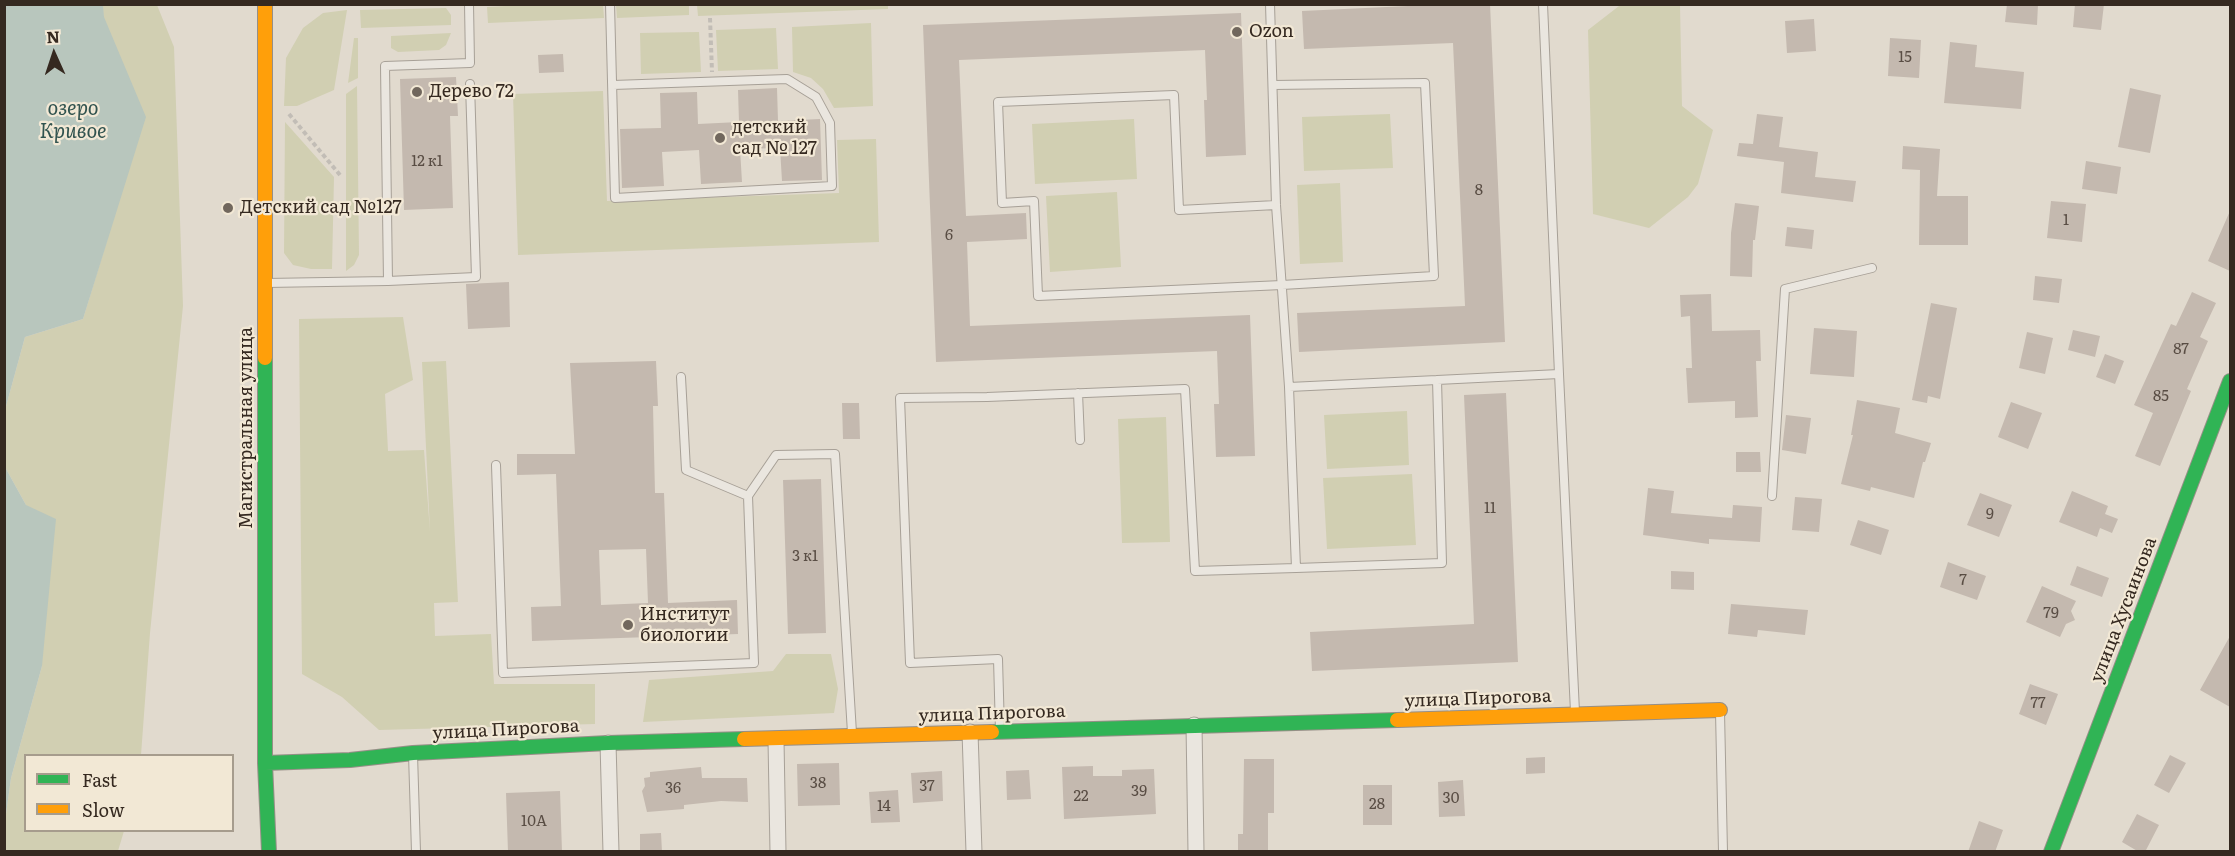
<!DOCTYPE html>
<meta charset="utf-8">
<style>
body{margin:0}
#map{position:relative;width:2235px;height:856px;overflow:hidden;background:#e1dace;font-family:Literata,serif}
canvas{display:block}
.frame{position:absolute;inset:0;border:6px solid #352920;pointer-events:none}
.legend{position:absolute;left:24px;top:754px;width:210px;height:78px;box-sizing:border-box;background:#f2e8d5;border:2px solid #a69c8d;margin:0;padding:8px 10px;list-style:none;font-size:18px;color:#352920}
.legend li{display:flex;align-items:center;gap:12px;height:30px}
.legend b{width:30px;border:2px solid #a69c8d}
.north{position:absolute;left:24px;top:24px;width:60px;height:60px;-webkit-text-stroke:4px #f2e8d5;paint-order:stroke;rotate:357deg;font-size:16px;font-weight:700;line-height:24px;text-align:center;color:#352920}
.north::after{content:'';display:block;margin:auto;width:21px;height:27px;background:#352920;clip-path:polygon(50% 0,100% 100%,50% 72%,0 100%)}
</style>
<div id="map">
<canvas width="2235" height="856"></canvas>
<div class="frame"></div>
<ul class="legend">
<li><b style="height:8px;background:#30b455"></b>Fast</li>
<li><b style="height:8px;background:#ff9f0a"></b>Slow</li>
</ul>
<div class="north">N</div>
</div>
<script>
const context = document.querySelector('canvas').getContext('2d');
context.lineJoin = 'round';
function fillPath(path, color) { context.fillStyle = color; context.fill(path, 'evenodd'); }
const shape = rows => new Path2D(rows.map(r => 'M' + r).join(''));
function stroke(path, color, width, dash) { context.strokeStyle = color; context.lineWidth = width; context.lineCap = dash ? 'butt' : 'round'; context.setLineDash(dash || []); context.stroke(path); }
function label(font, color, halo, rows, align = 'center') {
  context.font = font + ' Literata,serif'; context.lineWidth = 4.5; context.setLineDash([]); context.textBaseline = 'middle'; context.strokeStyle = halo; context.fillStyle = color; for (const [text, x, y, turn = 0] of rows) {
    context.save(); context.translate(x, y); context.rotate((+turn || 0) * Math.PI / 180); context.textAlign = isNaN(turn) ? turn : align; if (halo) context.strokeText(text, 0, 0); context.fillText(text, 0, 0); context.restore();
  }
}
fillPath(shape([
 [542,4,603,5,604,18,488,23,487,7],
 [888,4,888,9,698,16,697,5],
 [1624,4,1680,5,1682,106,1713,130,1698,184,1688,197,1649,228,1593,214,1588,30,1619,6],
 [103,5,157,5,174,47,183,306,150,633,141,755,26,756,26,830,124,831,118,851,5,852,5,821,11,778,42,666,26,505,5,467,5,410,25,337,83,319,108,237],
 [616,5,689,5,689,15,617,18],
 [446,8,451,15,451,25,361,28,360,10],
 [347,10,334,90,297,106,284,106,286,58,303,28,323,13],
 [871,23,873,106,834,108,823,89,811,78,793,72,792,27],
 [776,28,778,69,718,71,716,30],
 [699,32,701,72,641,74,640,33],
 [451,33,446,45,439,50,398,52,391,48,391,36],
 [354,38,358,38,358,78,348,83],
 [357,86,359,255,354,265,346,271,346,94],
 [603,91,607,201,839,193,837,140,876,139,879,242,518,255,513,94],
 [1390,114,1393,168,1304,171,1302,117],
 [1134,119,1137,179,1035,184,1032,124],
 [285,122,334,177,332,269,311,269,293,265,284,253],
 [1340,183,1343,262,1300,264,1297,185],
 [1117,192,1121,267,1050,272,1046,196],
 [403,317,413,380,385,394,388,451,424,450,430,532,422,362,446,361,458,602,434,603,435,636,491,634,494,684,595,684,595,724,379,730,342,697,302,674,299,319],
 [1407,411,1409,465,1327,469,1324,415],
 [1166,417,1170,542,1122,543,1118,419],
 [1412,474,1416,545,1327,549,1323,478],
 [786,654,831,654,838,689,834,713,643,722,649,680,773,671]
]), '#d1cfb2');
fillPath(shape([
 [5,4,103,5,104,17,146,117,83,319,25,337,5,410],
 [5,467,26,505,56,519,42,666,11,778,5,821]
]), '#b8c6bd');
fillPath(shape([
 [1450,4,1490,4,1505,342,1299,352,1297,313,1465,306,1453,43,1304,49,1302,11],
 [2007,4,2038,4,2037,25,2005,22],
 [2075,4,2104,4,2101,30,2073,27],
 [1241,13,1246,155,1206,157,1204,100,1207,100,1205,50,959,60,966,216,1026,213,1027,239,967,242,970,326,1250,315,1255,456,1216,457,1214,404,1219,404,1217,351,936,362,923,25],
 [1814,19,1816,51,1787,53,1785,21],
 [1890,38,1921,40,1919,78,1888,76],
 [1950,42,1977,45,1975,67,2024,72,2021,109,1944,103],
 [563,54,564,72,539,73,538,55],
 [456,77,458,116,450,116,453,208,404,210,400,79],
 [777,88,778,121,820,119,822,180,782,181,780,148,740,149,742,182,701,184,699,150,662,152,664,186,622,188,620,129,661,128,660,93,697,92,698,124,739,122,738,90],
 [2130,88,2161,95,2150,153,2118,147],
 [1757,114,1783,117,1779,147,1818,152,1815,177,1856,181,1853,202,1781,193,1784,162,1737,156,1739,143,1753,144],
 [1903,146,1940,149,1937,196,1968,196,1968,245,1919,245,1920,170,1902,169],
 [2086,161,2121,167,2117,194,2082,189],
 [2051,201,2086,204,2082,242,2047,238],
 [1735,203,1759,206,1755,240,1753,240,1752,277,1730,276,1731,233],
 [2230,211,2230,271,2208,261],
 [1787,227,1814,230,1812,249,1785,246],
 [2035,276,2062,279,2059,303,2033,300],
 [509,282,510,327,468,329,466,284],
 [2192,292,2216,303,2200,337,2208,341,2187,389,2191,391,2160,466,2135,456,2153,413,2134,405,2171,324,2176,326],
 [1711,294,1712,331,1760,330,1761,361,1756,361,1758,417,1735,418,1735,401,1688,403,1686,368,1692,368,1690,316,1681,317,1680,295],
 [1931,303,1957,308,1940,399,1928,396,1927,403,1912,400],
 [1814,328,1857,331,1854,377,1810,374],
 [2073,330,2100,336,2095,357,2068,350],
 [2027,332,2053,338,2045,374,2019,368],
 [2105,354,2124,361,2115,384,2096,377],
 [656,361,658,406,653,406,655,493,664,493,668,603,737,600,738,634,532,641,531,607,561,606,556,474,517,475,517,454,575,454,570,363],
 [646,549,648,603,601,605,599,550],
 [1506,393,1518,662,1312,671,1310,632,1474,624,1464,395],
 [1857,400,1900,408,1895,433,1931,443,1925,462,1923,462,1914,498,1871,487,1870,491,1841,484,1853,435,1851,435],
 [2011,402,2042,413,2028,449,1998,437],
 [842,403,859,403,860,439,843,439],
 [1786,415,1811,418,1806,454,1782,450],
 [1736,452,1760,452,1761,472,1736,472],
 [821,479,826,633,788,634,783,480],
 [1648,488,1674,491,1671,513,1732,518,1733,505,1762,507,1760,542,1709,539,1709,544,1643,535],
 [2072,491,2108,506,2105,514,2118,519,2112,533,2100,528,2097,537,2059,522],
 [1980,493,2012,505,1999,537,1967,525],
 [1795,497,1822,499,1819,532,1792,530],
 [1858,520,1889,530,1881,555,1850,545],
 [1948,562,1986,576,1977,600,1940,587],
 [2077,566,2109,578,2102,597,2070,585],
 [1671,571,1694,572,1694,590,1671,589],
 [2042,586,2076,601,2071,611,2075,620,2066,624,2060,637,2026,622],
 [1731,604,1808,610,1805,635,1758,630,1757,637,1728,634],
 [2230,636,2230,707,2200,690],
 [2030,684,2058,694,2046,725,2019,714],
 [2170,755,2186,763,2169,793,2154,785],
 [1545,757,1545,773,1526,774,1526,758],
 [1244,759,1274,759,1274,813,1268,813,1268,852,1238,852,1238,834,1243,834],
 [839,763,840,805,798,806,797,764],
 [1093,766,1093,776,1122,776,1122,770,1154,769,1156,814,1064,819,1062,767],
 [701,767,702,778,747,778,748,802,721,801,684,805,684,809,647,812,642,791,645,786,644,778,650,777,650,772],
 [1029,770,1031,799,1007,800,1006,771],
 [942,771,943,801,913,803,911,773],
 [1463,780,1465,816,1439,817,1438,782],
 [1363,785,1392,785,1392,825,1363,825],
 [898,790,900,822,871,823,869,792],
 [560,791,562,852,508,852,506,793],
 [2137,814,2159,825,2145,852,2139,852,2122,842],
 [1979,821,2003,830,1995,852,1968,852],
 [661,833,662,852,640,852,640,834]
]), '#c4b9af');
const lane = shape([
 [610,4,615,198,832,186,830,123,816,97,787,79,613,85],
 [1543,4,1559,374],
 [1273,85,1425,83,1434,276,1282,285,1038,296,1034,201,1002,203,998,102,1174,95,1179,210,1276,205],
 [388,281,476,277,470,84],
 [266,283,388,281,385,66,470,63,469,4],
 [681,377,686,470,748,496,776,455,835,454,852,733],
 [1289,387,1437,380],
 [1078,393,1080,440],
 [496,465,503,673,754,663,748,496],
 [1772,496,1785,289,1872,268],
 [1296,568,1442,563,1437,380,1559,374,1575,712],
 [1720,712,1723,852],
 [1000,731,998,659,910,663,900,398,987,397,1185,389,1195,571,1296,568,1289,387,1276,205,1270,4],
 [413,754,416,852]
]);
const street = shape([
 [1194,725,1196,852],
 [970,732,974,852],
 [776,740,778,852],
 [608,743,611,852]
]);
const fast = shape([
 [265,358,265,763,269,852],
 [992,732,1397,720],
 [265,763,350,760,413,753,608,743,744,739],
 [2051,852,2230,381]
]);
const slow = shape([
 [265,4,265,358],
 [1397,720,1720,710],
 [744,739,992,732]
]);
stroke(lane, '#a7a097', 10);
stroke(street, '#a7a097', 17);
stroke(fast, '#968f87', 16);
stroke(slow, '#968f87', 16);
stroke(shape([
 [710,18,712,72],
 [289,114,340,175]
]), '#c2bdb6', 4, [4.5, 3]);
stroke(lane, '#eae6df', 8);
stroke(street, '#eae6df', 15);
stroke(fast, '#30b455', 14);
stroke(slow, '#ff9f0a', 14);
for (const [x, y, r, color] of [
 [1237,32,6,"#71675d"],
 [417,92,6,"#71675d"],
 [720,138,6,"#71675d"],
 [228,208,6,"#71675d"],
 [628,625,6,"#71675d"]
]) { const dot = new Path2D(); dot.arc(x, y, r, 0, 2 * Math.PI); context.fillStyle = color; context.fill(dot); stroke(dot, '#f2e8d5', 2); }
label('15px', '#594d44', null, [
 ["15",1905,58],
 ["12 к1",427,162],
 ["8",1479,191],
 ["1",2066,221],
 ["6",949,236],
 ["87",2181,350],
 ["85",2161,397],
 ["11",1490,509],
 ["9",1990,515],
 ["3 к1",805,557],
 ["7",1963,581],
 ["79",2051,614],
 ["77",2038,704],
 ["38",818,784],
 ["37",927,787],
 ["36",673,789],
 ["39",1139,792],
 ["22",1081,797],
 ["30",1451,799],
 ["28",1377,805],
 ["14",884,807],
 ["10А",534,822]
]);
label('18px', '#352920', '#f2e8d5', [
 ["Ozon",1249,32],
 ["Дерево 72",429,92],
 ["детский",732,128],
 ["сад № 127",732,149],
 ["Детский сад №127",240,208],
 ["Институт",640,615],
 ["биологии",640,636]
], 'left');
label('18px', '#352920', '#f2e8d5', [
 ["Магистральная улица",247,428,-90],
 ["улица Хусаинова",2124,610,-69],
 ["улица Пирогова",1478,699,-2],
 ["улица Пирогова",992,714,-2],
 ["улица Пирогова",506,730,-3]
]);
label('italic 20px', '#31534f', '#f2e8d5', [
 ["озеро",73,109],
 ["Кривое",73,132]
]);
</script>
